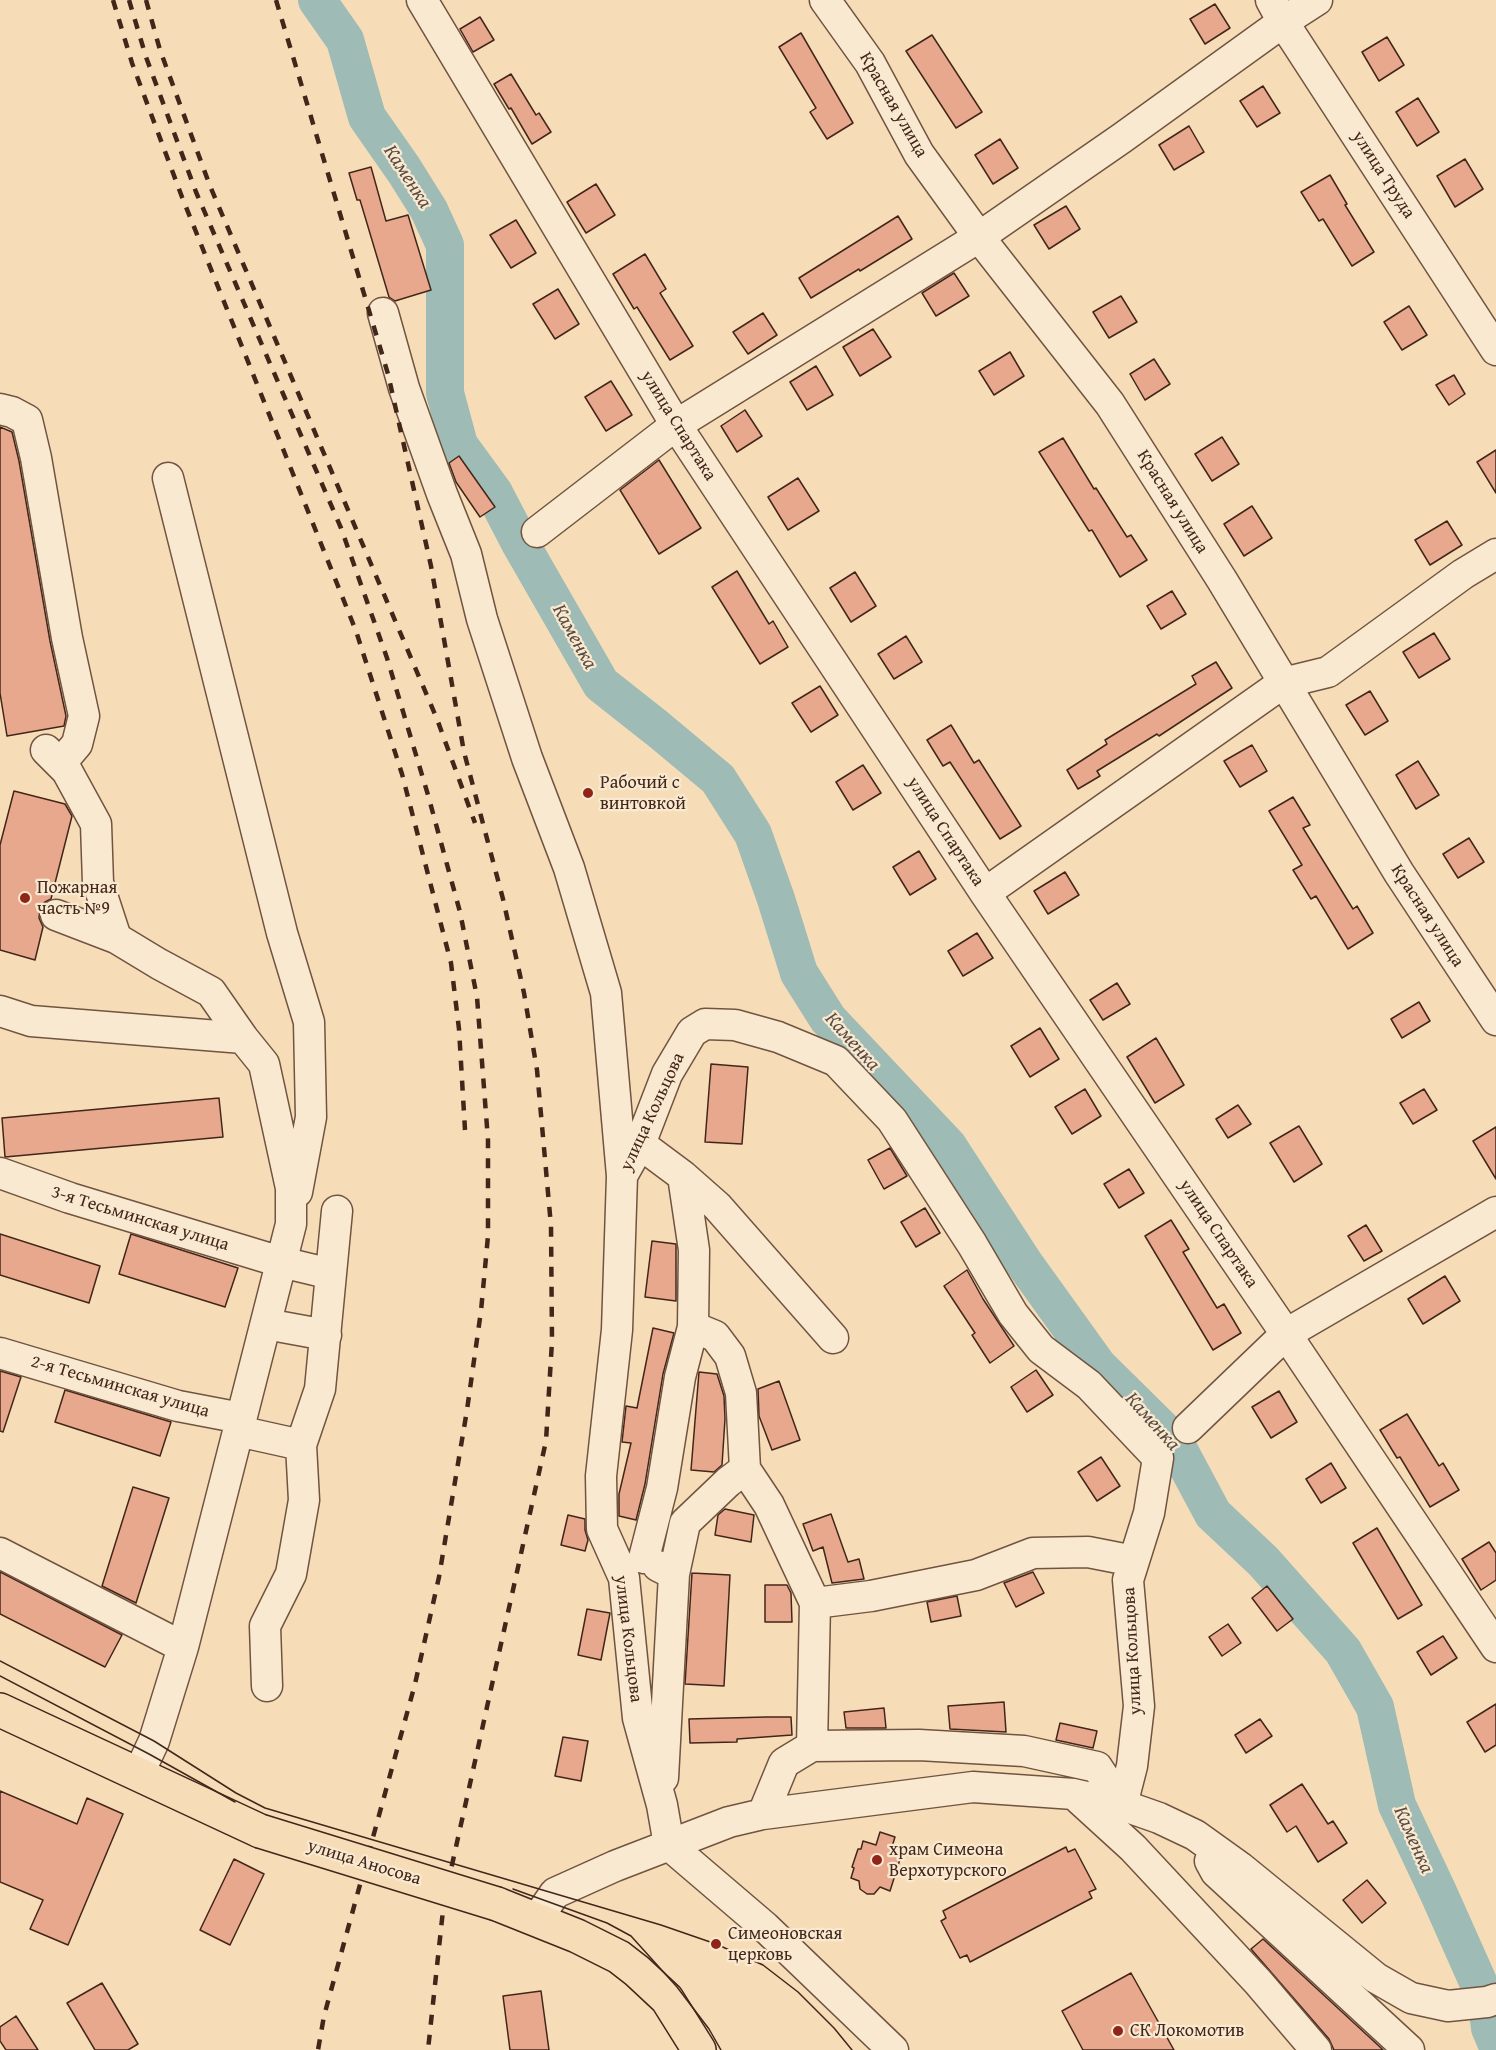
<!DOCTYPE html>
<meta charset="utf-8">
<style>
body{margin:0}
canvas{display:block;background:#f6ddb7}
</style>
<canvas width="1496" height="2050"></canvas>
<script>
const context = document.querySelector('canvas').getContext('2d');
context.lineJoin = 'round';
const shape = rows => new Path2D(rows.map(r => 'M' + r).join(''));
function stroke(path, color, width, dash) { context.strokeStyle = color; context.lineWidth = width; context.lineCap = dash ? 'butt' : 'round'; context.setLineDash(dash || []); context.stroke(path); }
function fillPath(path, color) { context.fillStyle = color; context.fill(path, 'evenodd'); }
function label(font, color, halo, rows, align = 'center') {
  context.font = font + ' "Gentium Book Plus",serif'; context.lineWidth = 4.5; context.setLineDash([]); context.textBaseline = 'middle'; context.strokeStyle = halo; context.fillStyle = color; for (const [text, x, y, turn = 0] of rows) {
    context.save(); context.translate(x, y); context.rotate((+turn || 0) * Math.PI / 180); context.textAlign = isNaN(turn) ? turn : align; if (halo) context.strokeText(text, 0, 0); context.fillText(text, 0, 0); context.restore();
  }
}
stroke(shape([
 [317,0,345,40,367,117,404,170,429,210,445,245,445,393,459,445,494,493,520,543,601,684,658,729,718,779,753,834,776,899,799,973,828,1019,948,1146,1024,1263,1098,1366,1174,1441,1213,1514,1263,1561,1343,1651,1375,1707,1397,1805,1438,1892,1487,2002,1490,2028,1496,2042]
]), '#9ebbb5', 38);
const building = shape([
 [1215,4,1230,28,1205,44,1190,19,1215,4],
 [480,17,494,40,473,52,460,29,480,17],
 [801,33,853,123,827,139,810,112,816,108,779,47,801,33],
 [932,35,982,112,956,128,906,51,932,35],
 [1387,37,1404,65,1379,81,1362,52,1387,37],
 [511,74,536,115,539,113,551,132,532,144,511,108,509,109,494,84,511,74],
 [1263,86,1280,113,1257,127,1240,101,1263,86],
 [1418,98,1439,132,1417,146,1396,112,1418,98],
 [1189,126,1204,152,1174,170,1159,145,1189,126],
 [1000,139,1018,168,993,184,975,155,1000,139],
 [1465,159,1483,189,1455,207,1437,176,1465,159],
 [371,167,386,221,408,215,431,290,395,301,389,297,360,200,357,200,349,173,371,167],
 [1330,175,1347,204,1345,205,1374,252,1352,266,1323,219,1319,221,1301,192,1330,175],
 [596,184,615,215,586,233,567,202,596,184],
 [1066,206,1080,229,1049,249,1034,225,1066,206],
 [898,216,912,239,860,271,859,269,811,298,799,278,898,216],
 [516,220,536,253,511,268,490,235,516,220],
 [645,254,666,289,660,293,693,346,670,360,637,307,634,309,613,274,645,254],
 [954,273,969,296,936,316,922,293,954,273],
 [558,289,579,324,555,339,533,304,558,289],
 [1121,296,1137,322,1109,338,1093,312,1121,296],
 [1409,306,1427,335,1402,350,1384,322,1409,306],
 [763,313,777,335,748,354,733,332,763,313],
 [873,329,891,357,860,376,843,347,873,329],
 [1010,352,1024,376,994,395,979,371,1010,352],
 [1154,359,1170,384,1145,400,1130,374,1154,359],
 [816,366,833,395,807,410,790,382,816,366],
 [1454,375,1465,394,1449,405,1436,385,1454,375],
 [611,381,632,415,606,431,585,397,611,381],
 [745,410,762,436,737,452,721,426,745,410],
 [0,427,12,432,19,461,50,641,66,716,64,726,7,736,0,693,0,427],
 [1222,437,1239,464,1212,481,1195,454,1222,437],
 [1063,438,1094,489,1096,488,1127,537,1131,535,1147,560,1120,577,1092,530,1089,531,1039,452,1063,438],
 [1496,450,1496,493,1477,462,1496,450],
 [459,456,495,507,480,517,456,482,449,463,459,456],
 [659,460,701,528,659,554,620,490,659,460],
 [798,478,819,511,788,530,768,497,798,478],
 [1252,506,1272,538,1244,556,1224,524,1252,506],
 [1447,521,1462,545,1430,565,1415,540,1447,521],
 [737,571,769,624,773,621,788,647,760,664,712,587,737,571],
 [855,572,876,606,851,622,830,588,855,572],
 [1172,591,1186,614,1161,629,1147,606,1172,591],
 [1434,633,1450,659,1419,678,1403,652,1434,633],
 [906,636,922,662,894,679,878,654,906,636],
 [1216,662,1232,688,1159,736,1157,734,1097,771,1100,776,1078,789,1067,770,1107,744,1105,740,1196,684,1192,676,1216,662],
 [820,686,838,715,811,732,792,703,820,686],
 [1370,691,1388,721,1365,735,1346,705,1370,691],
 [951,725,974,763,979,760,1021,826,1000,839,950,762,943,766,927,740,951,725],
 [1252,745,1267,771,1240,787,1224,761,1252,745],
 [1418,761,1439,795,1416,809,1396,775,1418,761],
 [863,765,881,793,853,810,836,782,863,765],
 [14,791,65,804,72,816,51,899,45,902,40,909,39,918,43,927,35,960,0,950,0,845,14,791],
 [1293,797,1310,825,1303,828,1353,909,1357,906,1373,933,1348,949,1316,896,1311,899,1293,870,1302,865,1269,811,1293,797],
 [1469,838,1484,862,1458,878,1443,854,1469,838],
 [919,851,936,879,910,895,893,867,919,851],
 [1065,872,1079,895,1048,914,1034,891,1065,872],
 [977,933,993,958,963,976,948,951,977,933],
 [1117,983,1130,1004,1103,1020,1090,1000,1117,983],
 [1419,1002,1430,1021,1402,1038,1391,1019,1419,1002],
 [1040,1028,1059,1059,1030,1077,1011,1046,1040,1028],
 [1156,1038,1184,1085,1155,1103,1127,1057,1156,1038],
 [711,1064,748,1067,742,1144,705,1142,711,1064],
 [1085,1089,1101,1116,1072,1134,1055,1107,1085,1089],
 [1424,1089,1437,1110,1413,1124,1400,1103,1424,1089],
 [219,1098,223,1137,5,1157,2,1118,219,1098],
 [1238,1105,1251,1124,1228,1138,1216,1119,1238,1105],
 [1299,1126,1322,1164,1294,1182,1270,1143,1299,1126],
 [1496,1127,1496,1179,1473,1141,1496,1127],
 [890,1148,907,1176,884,1189,868,1160,890,1148],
 [1129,1169,1144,1193,1119,1208,1104,1184,1129,1169],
 [925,1208,940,1233,916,1247,901,1222,925,1208],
 [1171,1220,1189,1249,1183,1252,1217,1308,1224,1304,1241,1333,1213,1350,1145,1236,1171,1220],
 [1366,1225,1382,1251,1364,1261,1348,1236,1366,1225],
 [0,1234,100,1266,89,1303,0,1275,0,1234],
 [131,1234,238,1268,225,1307,119,1274,131,1234],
 [652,1241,676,1244,676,1301,645,1297,652,1241],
 [967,1270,983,1299,1014,1346,990,1363,972,1335,975,1333,944,1286,967,1270],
 [1445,1276,1460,1301,1423,1324,1408,1299,1445,1276],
 [653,1328,674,1333,663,1374,645,1484,636,1520,619,1516,619,1494,631,1443,622,1442,626,1406,637,1408,653,1328],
 [1036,1370,1053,1395,1027,1412,1011,1387,1036,1370],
 [0,1371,21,1377,3,1432,0,1431,0,1371],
 [699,1372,717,1374,724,1396,725,1419,722,1465,714,1472,691,1470,699,1372],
 [779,1381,800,1440,772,1450,759,1416,758,1389,779,1381],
 [65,1390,171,1422,160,1456,55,1422,65,1390],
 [1279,1391,1297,1422,1271,1438,1252,1407,1279,1391],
 [1407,1414,1439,1466,1443,1463,1459,1490,1430,1507,1400,1457,1397,1458,1380,1430,1407,1414],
 [1101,1457,1120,1486,1097,1501,1078,1472,1101,1457],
 [1331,1463,1346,1488,1321,1503,1306,1479,1331,1463],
 [133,1487,169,1498,136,1603,102,1586,133,1487],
 [725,1509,754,1515,751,1542,715,1535,718,1515,725,1509],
 [831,1514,848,1562,859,1559,864,1579,832,1583,823,1547,813,1551,803,1524,831,1514],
 [568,1515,585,1519,585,1530,588,1540,585,1551,561,1545,568,1515],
 [1377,1528,1422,1605,1398,1619,1353,1543,1377,1528],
 [1489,1542,1496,1553,1496,1580,1481,1590,1462,1559,1489,1542],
 [0,1572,122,1635,105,1667,0,1614,0,1572],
 [1033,1572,1044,1593,1016,1607,1004,1583,1033,1572],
 [692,1573,730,1575,724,1686,685,1684,692,1573],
 [765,1585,787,1585,791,1593,792,1622,765,1622,765,1585],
 [1267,1586,1293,1619,1277,1631,1252,1598,1267,1586],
 [957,1596,961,1616,931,1622,927,1602,957,1596],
 [587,1609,610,1613,601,1660,578,1655,587,1609],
 [1228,1624,1241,1643,1222,1656,1209,1637,1228,1624],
 [1443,1636,1457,1658,1431,1675,1417,1652,1443,1636],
 [1004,1702,1006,1732,950,1729,948,1706,1004,1702],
 [1496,1704,1496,1745,1485,1752,1467,1722,1496,1704],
 [884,1708,886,1728,846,1728,844,1712,884,1708],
 [766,1717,791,1717,792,1735,737,1739,737,1742,690,1743,689,1719,766,1717],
 [1260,1719,1272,1736,1246,1753,1235,1735,1260,1719],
 [1060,1723,1097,1731,1093,1748,1056,1740,1060,1723],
 [563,1737,588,1741,581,1781,555,1776,563,1737],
 [1302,1784,1328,1824,1333,1821,1347,1843,1318,1862,1296,1826,1287,1832,1270,1805,1302,1784],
 [0,1791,77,1824,87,1798,123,1814,68,1945,30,1929,43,1900,0,1882,0,1791],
 [880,1832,895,1837,891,1850,902,1853,890,1891,880,1887,874,1894,867,1894,860,1889,859,1881,851,1878,854,1868,852,1867,858,1849,861,1849,863,1841,876,1845,880,1832],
 [1066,1847,1068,1852,1075,1849,1096,1889,1089,1892,1092,1898,970,1962,967,1955,960,1958,941,1921,946,1918,943,1911,1066,1847],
 [234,1859,264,1874,230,1945,200,1930,234,1859],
 [1367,1880,1386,1903,1362,1923,1343,1900,1367,1880],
 [1263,1939,1380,2047,1383,2050,1334,2050,1329,2039,1251,1949,1263,1939],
 [1131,1973,1174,2050,1083,2050,1062,2011,1131,1973],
 [102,1983,138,2044,128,2050,95,2050,67,2003,102,1983],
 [541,1991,549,2050,510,2050,503,1996,541,1991],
 [16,2016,38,2050,6,2050,0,2041,0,2027,16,2016]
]);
fillPath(building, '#e8a88d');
stroke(building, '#43261a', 1.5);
const minor = shape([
 [422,0,676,425,985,893,1286,1334,1496,1647],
 [825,0,870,63,919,154,979,237,1110,404,1222,580,1399,873,1496,1020],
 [1271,0,1283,22,1496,350],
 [383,313,404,388,442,494,466,554,482,619,527,758,569,868,606,993,622,1176,617,1330,601,1476,602,1529,624,1578,638,1718,662,1805,669,1845],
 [0,409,12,412,27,420,36,458,67,638,84,716,77,744,60,764],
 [168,478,282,933,309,1022,311,1117,297,1192],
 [537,532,676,425,979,237,1122,138,1283,22,1317,0],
 [46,750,67,771,96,824,98,883,116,938,159,964,211,992,243,1038],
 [985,893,1283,683,1328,672,1463,574,1496,554],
 [56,915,116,938],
 [0,1011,31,1021,243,1038,264,1064,291,1188,291,1224,183,1647,154,1741,138,1775],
 [640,1144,683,1176,717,1206,833,1338],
 [0,1173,70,1198,281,1262,331,1274],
 [622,1176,640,1144,667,1074,692,1032,705,1024,735,1025,778,1037,836,1061,892,1120,972,1244,1013,1314,1041,1349,1089,1385,1158,1458,1149,1513,1128,1580,1139,1706,1132,1766,1122,1805],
 [266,1324,326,1335],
 [0,1353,178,1406,241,1418],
 [1188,1428,1286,1334,1496,1212],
 [238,1431,301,1445,304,1500,291,1574,265,1626,267,1686],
 [301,1445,320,1389,337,1211],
 [745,1469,769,1505,815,1603,812,1746],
 [0,1553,183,1647],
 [644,1558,662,1488,680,1377,693,1327,694,1250,683,1176],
 [658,1566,674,1574,663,1778],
 [674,1574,685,1523,728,1482,745,1469,741,1393,730,1356,715,1336,693,1327],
 [815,1603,871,1596,976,1575,1033,1553,1088,1552,1134,1561],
 [1076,1796,1133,1848,1258,1982,1316,2050],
 [763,1814,784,1763,812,1746,919,1745,1024,1751,1097,1767,1122,1805],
 [669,1845,765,1927,893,2050],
 [1210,1861,1216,1872,1409,2050],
 [537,1919,555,1893,615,1866,729,1822,763,1814,973,1787,1074,1794,1122,1805,1159,1818,1195,1835,1241,1868,1376,1978,1411,1998,1448,2006,1487,2002,1496,1999]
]);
const major = shape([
 [0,1710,260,1831],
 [497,1904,577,1936,619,1957,637,1971,667,1999,699,2050]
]);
stroke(minor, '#705441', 33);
stroke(major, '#43261a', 36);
stroke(minor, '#f9e9d0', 30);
stroke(major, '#f6ddb7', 33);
stroke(shape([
 [0,1661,154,1741,236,1793,265,1808,661,1925,716,1944,763,1965,798,1992,834,2028,852,2050],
 [0,1676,149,1754,235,1802],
 [513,1889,607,1923,631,1936,677,1987,709,2029,721,2050]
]), '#43261a', 1.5);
stroke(shape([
 [113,0,132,63,182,197,356,631,402,774,451,963,459,1029,465,1130],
 [129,0,146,57,196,192,341,528,387,658,428,795,460,912,477,997,488,1140,488,1236,481,1311,467,1410,439,1577,415,1684,324,2016,318,2050],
 [146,0,160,50,210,186,437,719,475,823],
 [276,0,388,374,431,566,464,752,503,899,524,993,537,1070,551,1226,552,1341,546,1441,444,1901,428,2050]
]), '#43261a', 4.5, [10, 10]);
const majorBridge = shape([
 [260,1831,497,1904]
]);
stroke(majorBridge, '#43261a', 36, []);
stroke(majorBridge, '#f6ddb7', 33);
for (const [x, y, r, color] of [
 [588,793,6,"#8f2418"],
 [25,898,6,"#8f2418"],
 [877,1860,6,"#8f2418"],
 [716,1944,6,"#8f2418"],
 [1118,2031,6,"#8f2418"]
]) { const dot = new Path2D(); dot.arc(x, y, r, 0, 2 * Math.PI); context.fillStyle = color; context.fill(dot); stroke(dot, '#f9e9d0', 2); }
label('18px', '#43261a', '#f9e9d0', [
 ["Красная улица",893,105,60],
 ["улица Труда",1383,175,57],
 ["улица Спартака",678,426,58],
 ["Красная улица",1172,502,58],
 ["улица Спартака",945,832,57],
 ["Красная улица",1427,916,57],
 ["улица Кольцова",653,1112,-65],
 ["3-я Тесьминская улица",140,1219,17],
 ["улица Спартака",1218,1234,56],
 ["2-я Тесьминская улица",120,1387,16],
 ["улица Кольцова",628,1639,83],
 ["улица Кольцова",1133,1651,-93],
 ["улица Аносова",364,1863,17]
]);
label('18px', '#43261a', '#f9e9d0', [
 ["Рабочий с",600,783],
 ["винтовкой",600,804],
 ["Пожарная",37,888],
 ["часть №9",37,909],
 ["храм Симеона",889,1850],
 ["Верхотурского",889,1871],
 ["Симеоновская",728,1934],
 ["церковь",728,1955],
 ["СК Локомотив",1130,2031]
], 'left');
label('italic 20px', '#5a4b41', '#f9e9d0', [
 ["Каменка",407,177,57],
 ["Каменка",574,637,61],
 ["Каменка",852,1042,48],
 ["Каменка",1152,1422,48],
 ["Каменка",1413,1840,66]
]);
</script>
